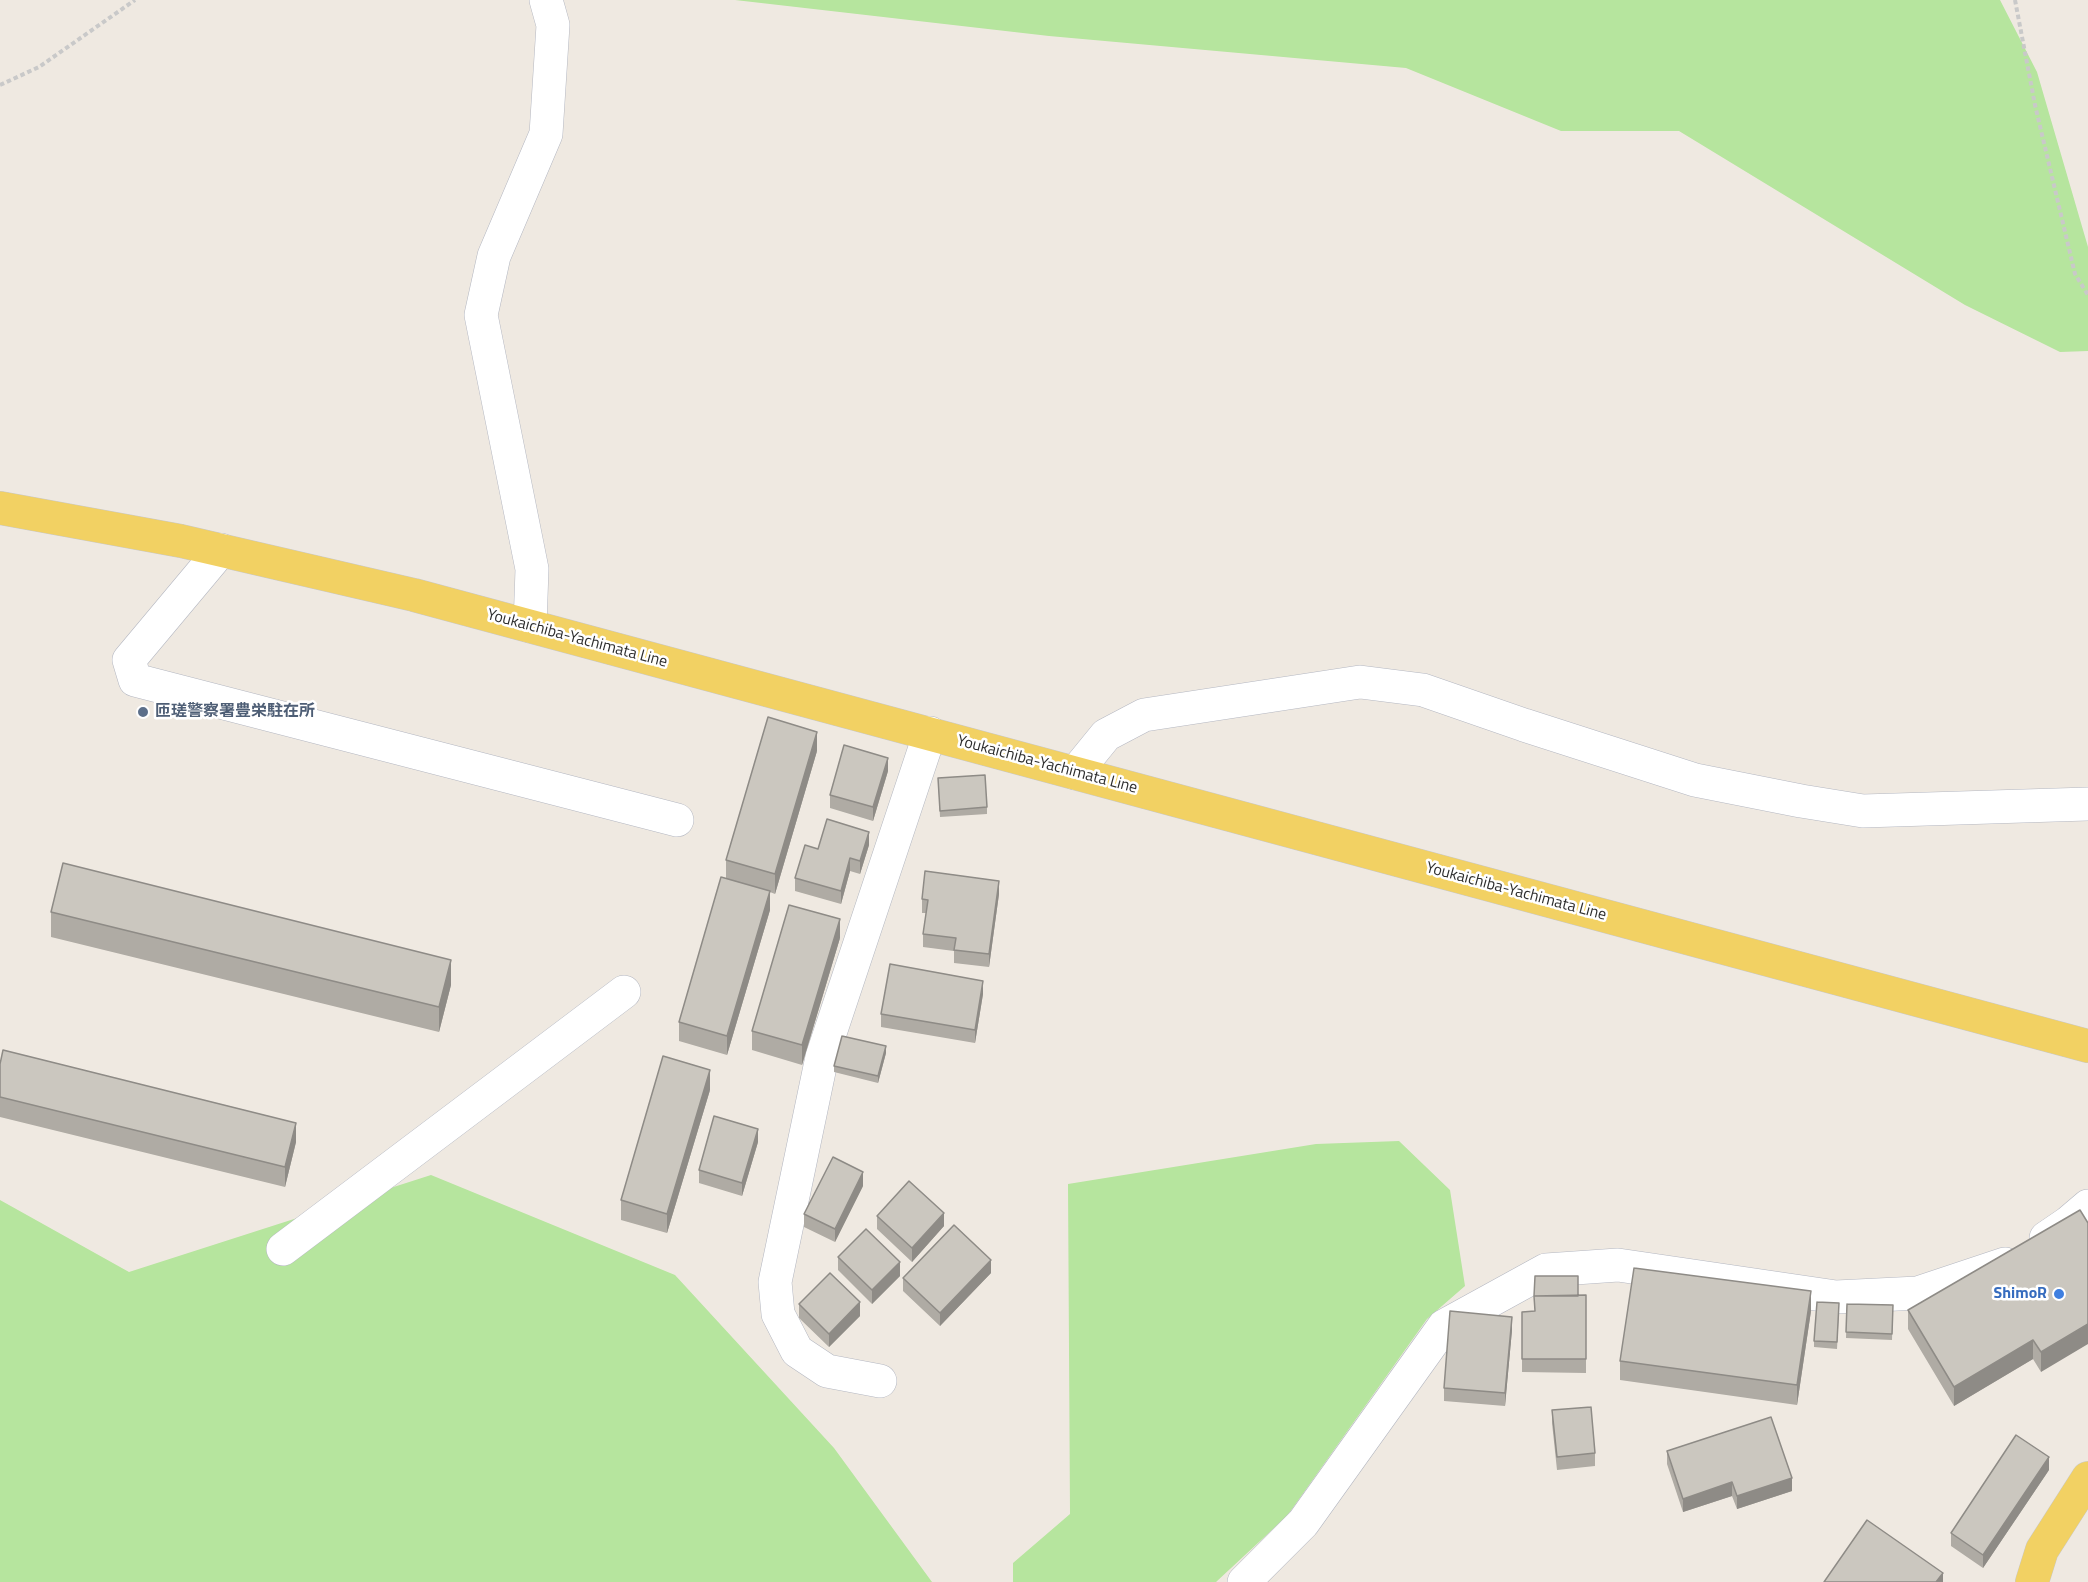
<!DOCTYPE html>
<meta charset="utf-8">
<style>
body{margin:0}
canvas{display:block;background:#efe9e1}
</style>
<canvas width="2088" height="1582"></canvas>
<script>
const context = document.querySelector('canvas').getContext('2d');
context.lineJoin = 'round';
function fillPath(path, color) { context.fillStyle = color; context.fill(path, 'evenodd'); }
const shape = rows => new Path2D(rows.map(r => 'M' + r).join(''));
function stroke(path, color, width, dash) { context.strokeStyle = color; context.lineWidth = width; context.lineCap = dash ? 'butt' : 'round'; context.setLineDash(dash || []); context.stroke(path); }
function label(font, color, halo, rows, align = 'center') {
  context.font = font + ' "Titillium Web","Noto Sans JP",sans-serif'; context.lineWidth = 5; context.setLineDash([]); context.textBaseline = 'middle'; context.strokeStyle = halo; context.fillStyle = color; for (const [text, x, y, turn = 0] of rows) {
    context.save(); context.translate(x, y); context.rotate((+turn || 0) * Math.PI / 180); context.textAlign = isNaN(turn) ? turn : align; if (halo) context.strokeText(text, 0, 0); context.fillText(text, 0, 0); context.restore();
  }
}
fillPath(shape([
 [735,0,2000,0,2037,72,2088,247,2088,351,2060,352,1965,305,1679,131,1561,131,1406,68,1049,36],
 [1399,1141,1450,1190,1465,1286,1427,1319,1287,1516,1216,1582,1013,1582,1013,1563,1070,1514,1068,1184,1316,1144],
 [431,1175,675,1275,834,1448,932,1582,0,1582,0,1200,129,1272]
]), '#b6e59e');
const minor = shape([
 [221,550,129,660,135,680,677,820],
 [530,626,532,569,481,315,494,256,546,134,553,25,546,0],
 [1075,773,1106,735,1144,715,1360,682,1423,690,1524,725,1695,780,1801,801,1863,811,2088,804],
 [2046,1238,2068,1223,2088,1206],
 [283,1249,624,992],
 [880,1381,827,1371,797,1351,778,1314,775,1282,822,1057,930,733],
 [1244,1582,1303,1523,1444,1326,1546,1270,1618,1265,1836,1297,1918,1293,2005,1264]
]);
const major = shape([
 [0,508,181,541,414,595,2088,1046],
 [2032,1582,2042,1550,2088,1478]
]);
stroke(minor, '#b4b7c1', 34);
stroke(major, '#c9c9c9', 34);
stroke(shape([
 [2015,0,2035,105,2075,274,2088,295],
 [0,85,39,67,135,0]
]), '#c9c9c9', 4, [4.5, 3]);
stroke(minor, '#fff', 33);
stroke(major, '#f2d163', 33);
fillPath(shape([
 [817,751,775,894,770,892,770,910,727,1055,679,1041,679,1022,726,878,726,860],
 [888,771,873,821,830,808,830,795],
 [938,778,987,807,987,814,940,817],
 [869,845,860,874,850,871,841,904,795,891,795,878,818,849],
 [999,894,989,967,954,963,954,951,923,947,923,934,926,913,922,913,922,899],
 [51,912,451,985,439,1032,51,937],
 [840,938,802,1065,752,1050,752,1031],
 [983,994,975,1043,881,1027,881,1014],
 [886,1053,878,1083,834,1072,834,1066],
 [0,1064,296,1142,285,1187,0,1117],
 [710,1090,667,1233,621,1220,621,1200],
 [758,1142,742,1196,699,1183,699,1170],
 [863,1186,835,1242,804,1227,804,1214],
 [2080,1210,2041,1372,2033,1359,1954,1406,1908,1329,1908,1310],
 [877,1216,944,1226,912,1262,877,1229],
 [838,1257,900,1276,872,1304,838,1270],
 [991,1273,940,1326,903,1291,903,1278],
 [1586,1295,1586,1373,1522,1372,1522,1312,1534,1311,1578,1296],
 [799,1304,860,1316,829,1347,799,1318],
 [1847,1304,1893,1305,1892,1340,1846,1338],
 [1839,1310,1837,1349,1814,1347,1814,1341],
 [1811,1311,1797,1405,1620,1380,1620,1361],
 [1512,1330,1505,1406,1444,1401,1444,1388],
 [1552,1410,1595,1453,1595,1466,1557,1470,1552,1423],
 [1667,1451,1792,1491,1737,1509,1732,1496,1683,1512,1667,1464],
 [2049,1470,1983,1568,1951,1546,1951,1533]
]), '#afaba4');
fillPath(shape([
 [817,732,817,751,775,894,775,874],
 [888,758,888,771,873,821,873,807],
 [869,832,869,845,860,874,860,861],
 [850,858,850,871,841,904,841,891],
 [999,881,999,894,989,967,989,954],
 [770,891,770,910,727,1055,727,1036],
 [840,919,840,938,802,1065,802,1045],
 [451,960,451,985,439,1032,439,1007],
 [983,981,983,994,975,1043,975,1030],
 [886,1046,886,1053,878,1083,878,1076],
 [710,1070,710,1090,667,1233,667,1214],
 [296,1123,296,1142,285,1187,285,1167],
 [758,1129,758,1142,742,1196,742,1183],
 [863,1172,863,1186,835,1242,835,1229],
 [944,1213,944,1226,912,1262,912,1248],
 [991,1260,991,1273,940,1326,940,1313],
 [900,1262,900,1276,872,1304,872,1290],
 [1811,1291,1811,1311,1797,1405,1797,1385],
 [860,1302,860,1316,829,1347,829,1334],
 [1512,1317,1512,1330,1505,1406,1505,1393],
 [2088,1324,2088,1344,2041,1372,2041,1352],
 [2033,1340,2033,1359,1954,1406,1954,1387],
 [2049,1457,2049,1470,1983,1568,1983,1555],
 [1792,1478,1792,1491,1737,1509,1737,1496],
 [1732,1482,1732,1496,1683,1512,1683,1499],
 [1943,1573,1943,1582,1936,1582]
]), '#8e8b86');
const building = shape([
 [768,717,817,732,775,874,726,860,768,717],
 [844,745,888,758,873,807,830,795,844,745],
 [985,775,987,807,940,811,938,778,985,775],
 [827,819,869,832,860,861,850,858,841,891,795,878,805,845,818,849,827,819],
 [63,863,451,960,439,1007,51,912,63,863],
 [925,871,999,881,989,954,954,950,956,938,923,934,928,900,922,899,925,871],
 [721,877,770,891,727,1036,679,1022,721,877],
 [789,905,840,919,802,1045,752,1031,789,905],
 [890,964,983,981,975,1030,881,1014,890,964],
 [842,1036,886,1046,878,1076,834,1066,842,1036],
 [3,1050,296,1123,285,1167,0,1097,0,1064,3,1050],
 [663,1056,710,1070,667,1214,621,1200,663,1056],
 [714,1116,758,1129,742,1183,699,1170,714,1116],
 [833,1157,863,1172,835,1229,804,1214,833,1157],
 [909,1181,944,1213,912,1248,877,1216,909,1181],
 [2080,1210,2088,1223,2088,1324,2041,1352,2033,1340,1954,1387,1908,1310,2080,1210],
 [954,1225,991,1260,940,1313,903,1278,954,1225],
 [866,1229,900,1262,872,1290,838,1257,866,1229],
 [1634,1268,1811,1291,1797,1385,1620,1361,1634,1268],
 [830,1273,860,1302,829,1334,799,1304,830,1273],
 [1535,1276,1578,1276,1578,1296,1534,1296,1535,1276],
 [1586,1295,1586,1359,1522,1359,1522,1312,1535,1311,1534,1296,1586,1295],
 [1817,1302,1839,1303,1837,1342,1814,1341,1817,1302],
 [1847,1304,1893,1305,1892,1334,1846,1332,1847,1304],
 [1450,1311,1512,1317,1505,1393,1444,1388,1450,1311],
 [1591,1407,1595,1453,1557,1457,1552,1410,1591,1407],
 [1771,1417,1792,1478,1737,1496,1732,1482,1683,1499,1667,1451,1771,1417],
 [2016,1435,2049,1457,1983,1555,1951,1533,2016,1435],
 [1867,1520,1943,1573,1936,1582,1824,1582,1867,1520]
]);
fillPath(building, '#cbc7bf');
stroke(building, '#8e8b86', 1.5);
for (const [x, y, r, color] of [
 [143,712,6,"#5c6f8a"],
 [2059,1294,6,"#3f7fe0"]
]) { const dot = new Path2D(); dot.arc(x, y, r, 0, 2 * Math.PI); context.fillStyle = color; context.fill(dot); stroke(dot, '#fff', 2); }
label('16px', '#2e2e2e', '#fff', [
 ["Youkaichiba-Yachimata Line",577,639,15],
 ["Youkaichiba-Yachimata Line",1047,765,15],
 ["Youkaichiba-Yachimata Line",1516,892,15]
]);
label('bold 16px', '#4e5e75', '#fff', [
 ["匝瑳警察署豊栄駐在所",155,712]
], 'left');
label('bold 16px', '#366cbe', '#fff', [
 ["ShimoR",2047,1294]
], 'right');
</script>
